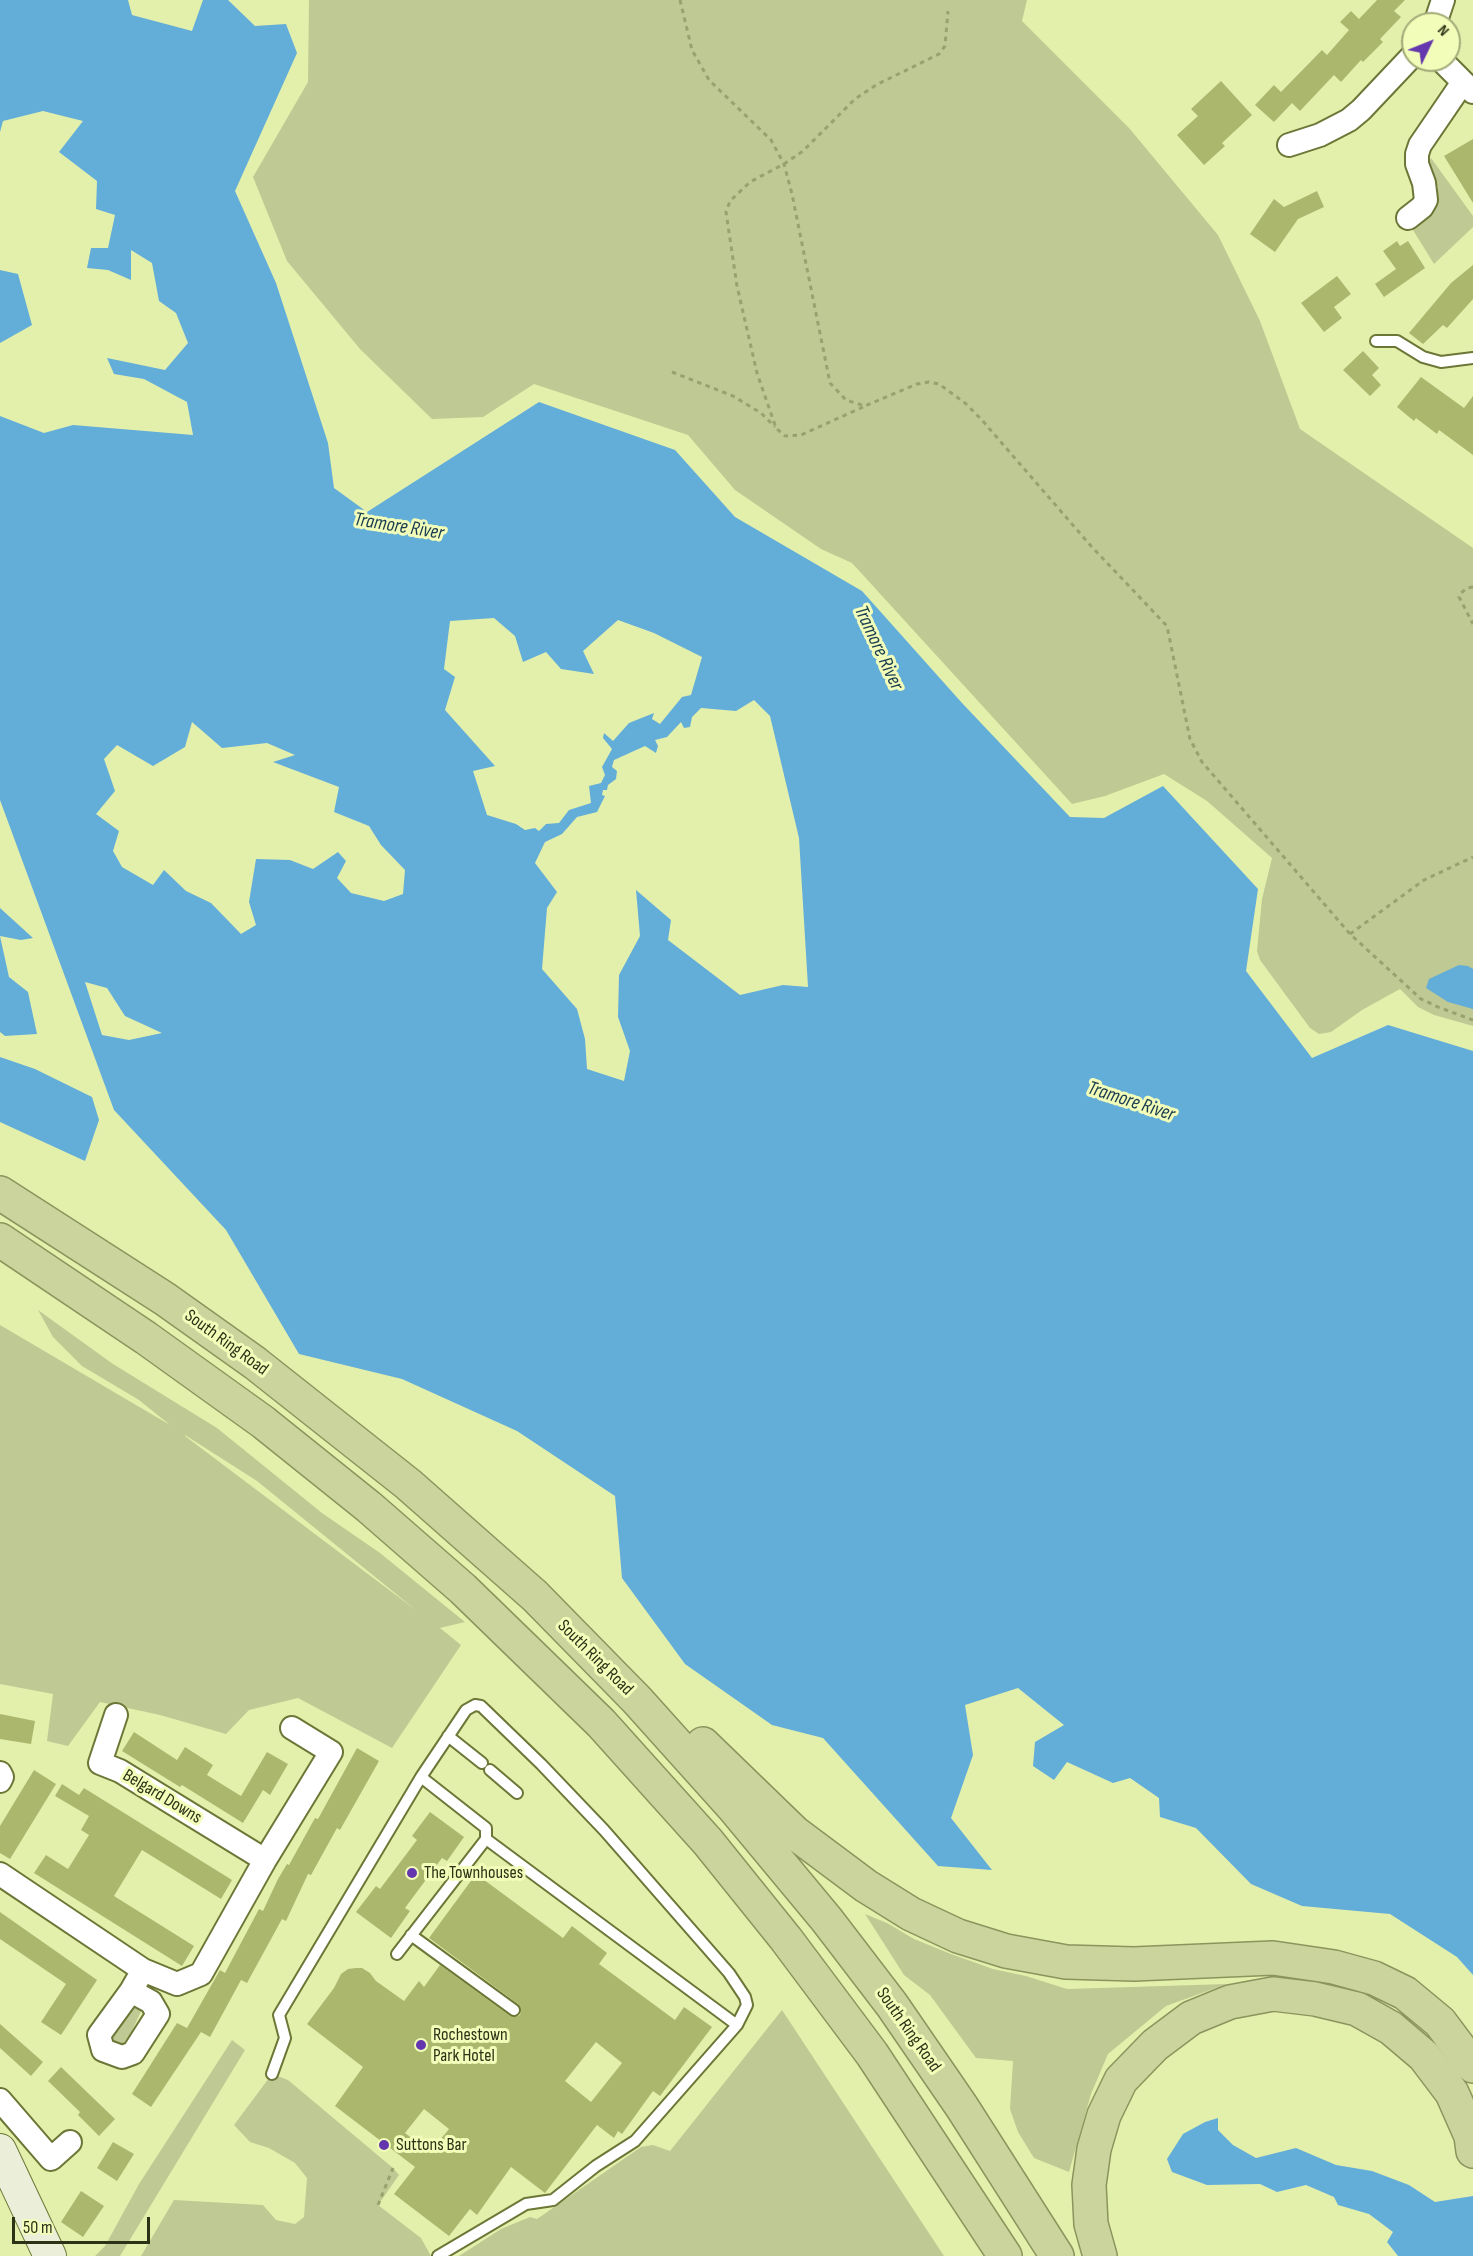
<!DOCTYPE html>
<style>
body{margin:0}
#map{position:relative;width:1473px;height:2256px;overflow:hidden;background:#e3f0ac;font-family:"Sofia Sans Condensed",sans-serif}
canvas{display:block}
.north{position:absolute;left:1401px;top:12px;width:60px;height:60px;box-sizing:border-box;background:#f1fdb9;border:2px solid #a3ab78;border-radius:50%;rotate:47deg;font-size:16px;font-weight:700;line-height:24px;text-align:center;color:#2d3116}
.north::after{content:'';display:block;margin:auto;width:21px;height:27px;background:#6537ae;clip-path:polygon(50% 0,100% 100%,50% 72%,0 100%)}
.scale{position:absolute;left:12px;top:2217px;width:138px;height:27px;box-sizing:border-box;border:3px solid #2d3116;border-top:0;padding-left:8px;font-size:18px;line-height:21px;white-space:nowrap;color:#2d3116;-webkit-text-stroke:4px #f1fdb9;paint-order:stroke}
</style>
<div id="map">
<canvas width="1473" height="2256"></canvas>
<div class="north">N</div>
<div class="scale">50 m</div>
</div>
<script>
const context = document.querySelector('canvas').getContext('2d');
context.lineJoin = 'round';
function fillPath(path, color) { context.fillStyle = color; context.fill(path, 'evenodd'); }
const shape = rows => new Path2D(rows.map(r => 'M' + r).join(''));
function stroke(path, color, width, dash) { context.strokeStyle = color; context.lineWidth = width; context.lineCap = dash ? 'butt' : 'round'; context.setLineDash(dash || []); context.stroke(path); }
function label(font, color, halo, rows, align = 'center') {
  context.font = font + ' "Sofia Sans Condensed",sans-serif'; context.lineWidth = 6; context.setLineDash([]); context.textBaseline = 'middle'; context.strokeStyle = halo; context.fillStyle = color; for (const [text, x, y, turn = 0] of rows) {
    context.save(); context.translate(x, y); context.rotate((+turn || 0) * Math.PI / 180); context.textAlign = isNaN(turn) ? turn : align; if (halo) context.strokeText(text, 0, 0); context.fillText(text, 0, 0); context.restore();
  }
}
fillPath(shape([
 [309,0,1027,0,1022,21,1129,128,1218,235,1260,321,1300,429,1473,548,1473,1026,1434,1015,1418,1007,1400,989,1362,1010,1331,1032,1319,1034,1310,1028,1260,960,1257,951,1262,899,1272,858,1207,801,1164,774,1105,796,1072,804,852,563,821,549,735,490,688,435,534,384,483,417,432,419,360,349,287,261,253,177,308,82],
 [1431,158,1473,216,1473,227,1434,264,1413,230,1432,214,1438,203,1438,188,1430,161],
 [38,1310,113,1364,217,1428,322,1513,380,1553,465,1622,440,1628,461,1645,392,1748,298,1698,249,1710,226,1734,160,1715,100,1702,68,1746,47,1741,53,1694,0,1684,0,1325,170,1425,139,1400,82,1366,53,1337],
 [185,1435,257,1481,417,1611,185,1436],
 [865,1914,887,1923,914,1939,951,1954,993,1969,1026,1976,1067,1989,1227,1984,1166,2006,1108,2054,1091,2094,1069,2172,1034,2158,1018,2132,1010,2109,1013,2061,976,2058,930,1995,904,1975],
 [129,2000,142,2009,131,2033,119,2049,114,2049,106,2032],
 [782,2010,944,2256,459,2256,501,2229,530,2217,537,2219,641,2147,653,2145,670,2151],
 [232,2040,245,2050,120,2256,95,2256,105,2246,139,2184],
 [272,2074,288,2080,393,2168,399,2175,378,2205,421,2238,431,2256,141,2256,174,2200,263,2205,276,2220,295,2224,304,2217,307,2178,295,2163,269,2148,250,2142,234,2125]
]), '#bfc993');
fillPath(shape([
 [0,0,128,0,132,15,192,31,203,0,228,0,255,26,286,24,297,53,235,191,276,283,328,443,334,488,367,512,539,402,675,450,735,517,862,591,962,703,1070,817,1104,818,1163,786,1258,889,1246,971,1312,1058,1388,1025,1473,1051,1473,1975,1457,1957,1390,1914,1302,1906,1251,1884,1196,1828,1160,1817,1159,1798,1130,1778,1113,1783,1067,1762,1054,1780,1033,1766,1035,1742,1064,1725,1018,1688,965,1705,973,1755,951,1818,992,1870,938,1866,823,1738,772,1725,685,1664,622,1578,615,1496,517,1431,402,1379,299,1354,226,1230,114,1110,0,800,0,416,44,433,73,425,193,435,187,402,144,379,114,374,107,358,165,370,188,343,176,313,159,301,152,263,131,250,131,280,108,270,87,268,91,248,108,248,115,215,96,209,97,181,59,152,83,121,43,111,3,121,0,132],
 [494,618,515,636,523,662,546,652,561,669,594,674,583,651,618,620,654,633,702,657,691,695,682,697,660,724,652,719,654,713,629,723,613,741,604,733,603,738,612,749,602,767,605,775,601,783,589,786,591,803,569,810,559,823,546,824,539,831,535,828,525,830,516,824,487,815,473,771,495,766,445,710,455,677,444,669,450,621],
 [754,700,770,716,799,838,808,987,783,985,740,995,668,940,671,920,636,890,640,936,619,975,618,1017,630,1051,624,1081,587,1069,585,1039,577,1009,542,969,547,908,557,892,535,863,545,842,562,834,577,817,597,812,605,796,602,795,603,790,607,790,608,785,616,779,617,771,612,767,614,760,645,746,656,753,658,746,655,740,667,737,681,722,684,728,690,727,692,717,701,708,736,711],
 [192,722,222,748,267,743,295,755,273,762,339,787,334,812,369,826,381,845,405,870,403,894,384,901,351,893,337,878,346,861,338,852,313,869,290,860,256,859,249,902,256,925,241,934,211,903,186,891,164,870,153,885,122,867,113,851,119,831,96,814,115,791,104,759,117,745,153,766,185,747],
 [85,982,107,988,125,1016,162,1033,129,1040,102,1035],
 [0,270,18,274,32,325,0,343],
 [0,908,33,938,21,940,0,936,9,977,28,992,37,1034,5,1036,0,1032],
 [1459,965,1468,966,1473,969,1473,1009,1448,1002,1426,988,1429,979],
 [0,1057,35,1069,92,1097,99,1120,85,1161,0,1122],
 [1218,2118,1218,2130,1233,2145,1256,2158,1296,2148,1336,2165,1372,2171,1409,2185,1435,2202,1473,2196,1473,2256,1398,2256,1387,2242,1393,2232,1369,2214,1338,2205,1334,2197,1306,2185,1277,2192,1260,2184,1207,2185,1172,2172,1167,2159,1183,2134,1205,2122]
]), '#63add9');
fillPath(shape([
 [1377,0,1405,0,1394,11,1401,17,1380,39,1383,42,1363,62,1361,60,1341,82,1334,75,1300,111,1292,103,1274,122,1255,105,1274,85,1281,92,1322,50,1327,55,1349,30,1340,22,1351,11,1359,19],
 [1221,81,1252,115,1222,143,1225,146,1204,165,1177,135,1198,116,1191,109],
 [1473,139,1473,203,1444,156],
 [1317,191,1324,207,1298,219,1275,252,1250,234,1274,199,1284,207],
 [1397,241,1400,246,1408,241,1425,268,1384,297,1375,284,1396,269,1383,251],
 [1473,265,1473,299,1447,328,1443,325,1423,344,1409,333,1451,283],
 [1337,276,1351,294,1334,307,1342,318,1324,332,1301,303],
 [1363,351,1379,368,1372,375,1381,385,1370,396,1343,370],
 [1421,377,1464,408,1473,396,1473,455,1439,430,1437,434,1416,418,1414,421,1397,407],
 [0,1714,35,1721,31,1744,0,1739],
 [134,1732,177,1760,185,1747,213,1765,207,1775,241,1796,267,1752,288,1764,270,1795,263,1790,243,1823,182,1785,180,1787,122,1751],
 [357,1748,379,1761,340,1830,337,1828,311,1875,308,1874,286,1921,282,1919,247,1983,241,1980,210,2037,201,2032,151,2107,132,2094,177,2023,187,2028,220,1970,225,1973,259,1909,263,1911,278,1879,287,1864,289,1865,315,1818,318,1819],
 [34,1770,56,1784,10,1859,0,1853,0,1826],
 [62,1784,79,1795,84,1788,232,1880,221,1899,142,1850,114,1896,194,1946,182,1966,34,1873,46,1855,68,1869,89,1835,81,1830,89,1816,55,1796],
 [430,1812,464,1837,447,1861,442,1858,405,1908,410,1911,391,1938,356,1912,376,1886,380,1889,417,1840,412,1836],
 [476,1874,563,1938,572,1926,607,1953,599,1964,675,2020,684,2007,712,2027,660,2096,653,2091,622,2134,618,2131,614,2138,597,2125,545,2193,511,2167,477,2215,470,2209,449,2236,394,2194,415,2167,335,2106,363,2067,307,2024,334,1988,341,1974,348,1969,356,1968,362,1968,370,1973,376,1981,404,2001,419,1981,424,1987,440,1965,510,2016,514,2017,520,2015,521,2010,518,2004,429,1938],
 [596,2042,622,2063,591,2102,565,2081],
 [424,2109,449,2129,430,2152,405,2133],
 [0,1912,97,1980,61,2035,41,2022,66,1984,0,1939],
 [0,2024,43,2062,31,2076,0,2048],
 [61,2067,115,2119,99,2136,78,2115,80,2112,48,2081],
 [113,2142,134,2154,117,2181,97,2168],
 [81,2191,104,2206,83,2237,61,2222]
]), '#abb76d');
const service = shape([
 [1376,341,1397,341,1423,357,1441,362,1473,358],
 [448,1736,482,1763],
 [490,1770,517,1793],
 [486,1839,737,2025],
 [411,1935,514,2010],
 [397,1954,486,1839,486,1828,421,1777],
 [272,2074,285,2038,279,2015,421,1777,466,1710,475,1705,481,1706,541,1764,604,1830,729,1973,745,1997,747,2005,737,2025,635,2141,596,2166,553,2200,526,2204,438,2256]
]);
const minor = shape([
 [1435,24,1443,0],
 [1441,60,1473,92],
 [1289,145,1320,135,1349,120,1361,110,1413,55],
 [1408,218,1422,207,1426,200,1424,183,1417,164,1417,154,1420,145,1463,82],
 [116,1715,100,1763,120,1771,265,1860],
 [0,1773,2,1777,0,1781],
 [0,1874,143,1970,177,1984,201,1974,265,1860,331,1752,292,1728],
 [131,1991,151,2002,158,2014,133,2053,122,2057,103,2050,99,2035,131,1991,143,1970],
 [0,2100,51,2159,70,2142]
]);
const secondary = shape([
 [0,2150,50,2256]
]);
const trunk = shape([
 [0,1193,165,1299,255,1363,408,1484,535,1596,637,1700,734,1808,827,1920,892,2005,962,2107,1057,2256],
 [0,1240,146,1338,263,1422,369,1507,463,1589,601,1723,708,1842,786,1939,872,2054,1005,2256],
 [703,1744,795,1833,866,1886,911,1914,958,1936,1006,1951,1066,1962,1134,1964,1273,1958,1334,1967,1374,1978,1405,1993,1440,2022,1473,2066],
 [1100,2256,1091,2224,1089,2185,1094,2149,1104,2115,1121,2080,1155,2045,1191,2018,1230,2002,1273,1994,1315,1999,1357,2009,1391,2028,1424,2056,1452,2093,1471,2136,1473,2151]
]);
stroke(service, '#6c7636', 14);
stroke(minor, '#6c7636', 26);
stroke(secondary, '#6c7636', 34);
stroke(trunk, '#8b945d', 36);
stroke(shape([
 [680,0,692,50,709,80,771,140,784,164,792,194,830,383,846,400,865,406,917,384,929,382,939,384,965,403,981,419,1091,546,1167,626,1190,739,1202,762,1350,934,1421,999,1438,1007,1473,1020],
 [672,372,733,396,761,413,775,427],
 [863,407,801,435,785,436,776,428,757,373,737,286,726,212,730,201,750,182,784,164,803,151,855,99,876,85,939,54,945,46,948,11],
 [1473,587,1467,588,1461,593,1459,597,1473,624],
 [1350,934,1424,880,1473,857],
 [378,2205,393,2168]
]), '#99a26f', 3, [4.5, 4.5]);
stroke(service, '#fff', 10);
stroke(minor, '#fff', 22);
stroke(secondary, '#ebefda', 32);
stroke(trunk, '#cad49c', 33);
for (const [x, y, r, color] of [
 [412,1873,6,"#6537ae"],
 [421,2045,6,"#6537ae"],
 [384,2145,6,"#6537ae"]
]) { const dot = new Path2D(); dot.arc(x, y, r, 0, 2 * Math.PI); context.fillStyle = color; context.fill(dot); stroke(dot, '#f1fdb9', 2); }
label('18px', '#2d3116', '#f1fdb9', [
 ["South Ring Road",226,1343,36],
 ["South Ring Road",595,1658,45],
 ["Belgard Downs",162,1797,31],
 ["South Ring Road",908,2030,55]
]);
label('18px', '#2d3116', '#f1fdb9', [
 ["The Townhouses",424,1873],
 ["Rochestown",433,2035],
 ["Park Hotel",433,2056],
 ["Suttons Bar",396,2145]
], 'left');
label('italic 20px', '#1b3c50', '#f1fdb9', [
 ["Tramore River",399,527,9],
 ["Tramore River",878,648,65],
 ["Tramore River",1131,1102,18]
]);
</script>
